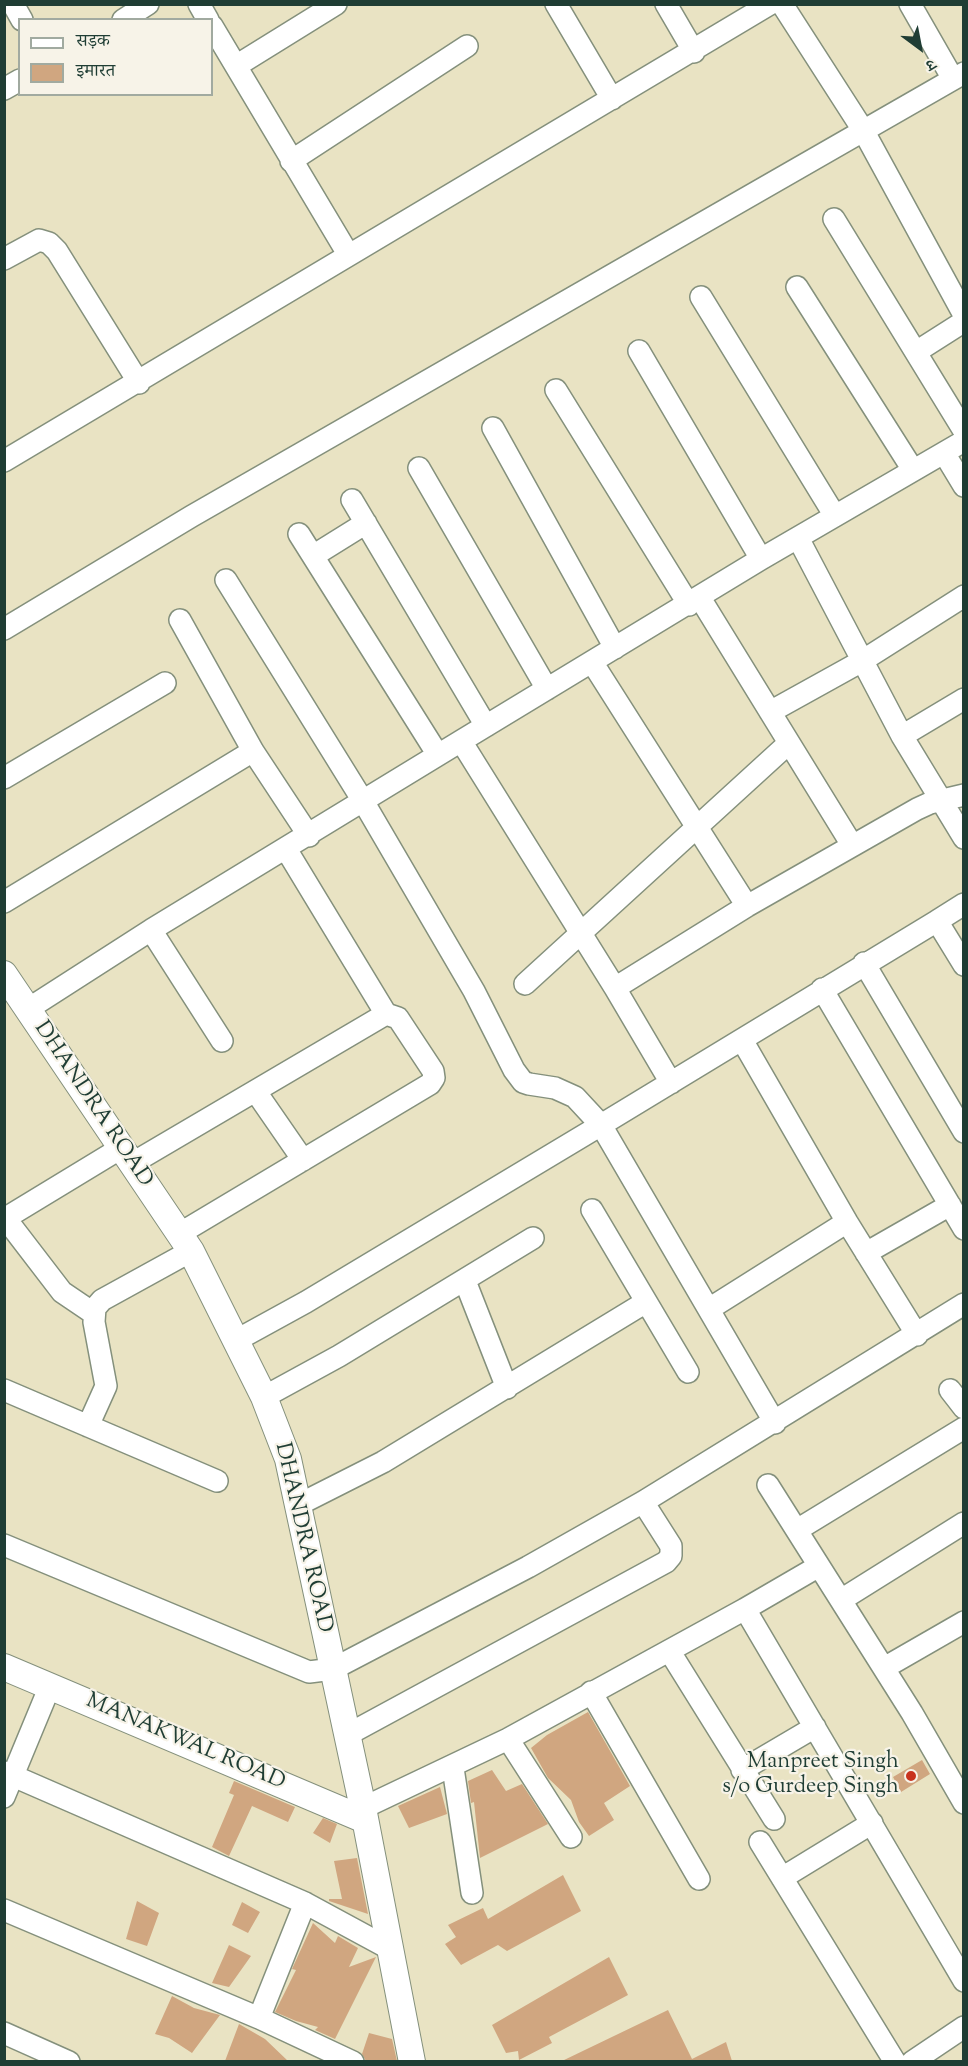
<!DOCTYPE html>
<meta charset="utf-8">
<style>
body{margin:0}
#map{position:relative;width:968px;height:2066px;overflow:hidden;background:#e9e3c3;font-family:"Sorts Mill Goudy","Noto Serif Devanagari",serif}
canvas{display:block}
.frame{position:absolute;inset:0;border:6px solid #1f3d34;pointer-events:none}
.legend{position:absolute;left:18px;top:18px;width:195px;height:78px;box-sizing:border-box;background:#f7f3e8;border:2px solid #a1aaa0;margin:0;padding:8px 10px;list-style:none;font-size:18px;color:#1f3d34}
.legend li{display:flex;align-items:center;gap:12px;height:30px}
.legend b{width:30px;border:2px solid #a1aaa0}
.north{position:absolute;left:890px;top:18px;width:60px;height:60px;-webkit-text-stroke:4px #f7f3e8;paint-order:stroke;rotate:148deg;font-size:16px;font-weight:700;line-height:24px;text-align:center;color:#1f3d34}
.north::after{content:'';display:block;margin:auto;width:21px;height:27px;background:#1f3d34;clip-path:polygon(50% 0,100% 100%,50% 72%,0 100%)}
</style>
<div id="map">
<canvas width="968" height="2066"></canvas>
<div class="frame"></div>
<ul class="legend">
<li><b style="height:8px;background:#fff"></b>सड़क</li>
<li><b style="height:16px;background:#d0a680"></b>इमारत</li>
</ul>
<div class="north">उ</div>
</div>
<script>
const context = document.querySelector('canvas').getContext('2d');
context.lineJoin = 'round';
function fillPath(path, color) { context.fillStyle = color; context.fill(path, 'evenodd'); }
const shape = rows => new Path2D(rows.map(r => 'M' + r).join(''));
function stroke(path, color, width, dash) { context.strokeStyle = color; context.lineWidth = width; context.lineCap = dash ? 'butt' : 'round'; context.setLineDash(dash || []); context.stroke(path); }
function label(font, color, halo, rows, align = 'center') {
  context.font = font + ' "Sorts Mill Goudy",serif'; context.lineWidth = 4.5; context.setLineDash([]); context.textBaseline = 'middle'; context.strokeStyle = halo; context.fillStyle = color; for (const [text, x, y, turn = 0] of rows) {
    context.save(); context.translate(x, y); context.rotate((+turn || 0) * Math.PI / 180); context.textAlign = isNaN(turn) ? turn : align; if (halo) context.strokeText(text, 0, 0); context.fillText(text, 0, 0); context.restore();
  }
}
fillPath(shape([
 [588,1712,630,1786,604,1803,614,1820,589,1836,579,1822,571,1800,548,1778,531,1748,547,1735],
 [922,1760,930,1774,901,1792,893,1777],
 [492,1770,506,1791,522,1784,548,1824,480,1858,474,1802,471,1803,468,1781],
 [234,1781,295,1807,288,1822,252,1806,229,1856,212,1847,234,1795,229,1793],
 [440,1787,447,1814,409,1828,398,1806],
 [323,1818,337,1824,330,1843,313,1833],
 [357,1858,368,1914,329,1901,329,1899,342,1899,334,1861],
 [563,1875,581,1911,507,1951,498,1945,461,1965,445,1944,456,1937,448,1925,483,1908,488,1919],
 [137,1901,159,1913,147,1946,126,1939],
 [242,1902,260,1912,248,1933,232,1925],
 [313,1923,335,1943,338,1936,358,1948,349,1967,376,1957,335,2039,315,2030,318,2027,296,2021,275,2012,296,1970,292,1969],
 [229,1945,251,1956,229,1987,212,1983],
 [609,1957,628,1995,549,2037,552,2043,519,2060,518,2051,506,2053,492,2025],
 [172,1996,194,2008,220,2015,192,2053,169,2038,155,2034],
 [668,2010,692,2059,726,2042,732,2061,562,2061],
 [239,2024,265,2039,288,2061,225,2061],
 [369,2033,392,2039,397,2061,366,2061,362,2054]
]), '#d0a680');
const minor = shape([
 [13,4,22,20],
 [199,4,208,20],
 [556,4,612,99],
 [666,4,694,52],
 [782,4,863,130,964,315],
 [910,4,953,79],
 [123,20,148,4],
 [212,26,348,254],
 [236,66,336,4],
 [4,89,20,80],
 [291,161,467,46],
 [834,219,964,431],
 [4,259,39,240,49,243,57,251,139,383],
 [797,287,913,470],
 [701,297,835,516],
 [639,351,761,559],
 [916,352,960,324,964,319],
 [556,390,689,605],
 [493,428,615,648],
 [944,453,964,486],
 [4,461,770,4],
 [419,468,547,689],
 [352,500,486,726],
 [299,534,438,755],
 [798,538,902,736,964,838],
 [313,556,366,523],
 [226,580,363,801,474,991,514,1070,523,1082,529,1084,555,1088,575,1097,601,1125,775,1423],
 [700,598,852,845],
 [180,620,253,751,309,836],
 [4,629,192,516,964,73],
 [592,662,747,906],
 [770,712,862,661,964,596],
 [902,736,964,699],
 [461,741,615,988,671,1083],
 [4,778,165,683],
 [286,849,386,1014],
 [4,902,253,751],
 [937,921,964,904],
 [151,930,222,1041],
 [864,963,964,1132],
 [525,984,789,743],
 [615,988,747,906,917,809,930,803,964,795],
 [822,989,964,1229],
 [28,1009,151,930,461,741,761,559,964,441],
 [742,1040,847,1222,917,1335],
 [256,1092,303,1160],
 [131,1164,386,1014,398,1018,433,1071,434,1078,430,1084,179,1234],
 [592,1210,688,1372],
 [4,1219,121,1148],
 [6,1219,62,1292,93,1313],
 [866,1253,950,1205],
 [465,1281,507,1388],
 [709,1309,847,1222],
 [235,1341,306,1302,601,1125,937,921,964,965],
 [4,1390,217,1481],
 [950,1390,964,1408],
 [264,1397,339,1356,533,1238],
 [88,1426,106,1386,94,1322,95,1308,102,1300,191,1251],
 [768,1485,912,1713,964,1803],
 [298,1505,383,1462,646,1302],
 [797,1530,964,1428],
 [4,1545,309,1672,333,1669,528,1567,643,1502,964,1304],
 [841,1600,964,1523],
 [745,1609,819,1566],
 [670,1652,774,1819],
 [884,1668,964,1622],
 [591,1692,699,1879],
 [347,1735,666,1562,671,1556,671,1546,643,1502],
 [508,1739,571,1837],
 [453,1768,472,1893],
 [742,1770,815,1727],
 [4,1772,305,1903,390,1949],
 [4,1797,50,1686],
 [363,1808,508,1739,745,1609,964,1981],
 [760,1842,895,2062],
 [782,1878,872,1823],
 [4,1910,259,2018,305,1903],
 [259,2018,353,2062],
 [4,2033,69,2062],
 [912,2062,964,2027]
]);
const tertiary = shape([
 [4,974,191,1251,264,1397,288,1459,363,1808,412,2062],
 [4,1667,365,1820]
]);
stroke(minor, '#84907c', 24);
stroke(tertiary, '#84907c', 28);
stroke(minor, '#fff', 21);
stroke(tertiary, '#fff', 26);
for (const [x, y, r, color] of [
 [911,1776,6,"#c8321e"]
]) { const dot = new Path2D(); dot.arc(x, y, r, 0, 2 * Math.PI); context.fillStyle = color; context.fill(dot); stroke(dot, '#f7f3e8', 2); }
label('22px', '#1f3d34', '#f7f3e8', [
 ["DHANDRA ROAD",92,1105,56],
 ["DHANDRA ROAD",302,1538,77],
 ["MANAKWAL ROAD",185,1743,23]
]);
label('22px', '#1f3d34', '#f7f3e8', [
 ["Manpreet Singh",899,1763],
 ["s/o Gurdeep Singh",899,1788]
], 'right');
</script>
